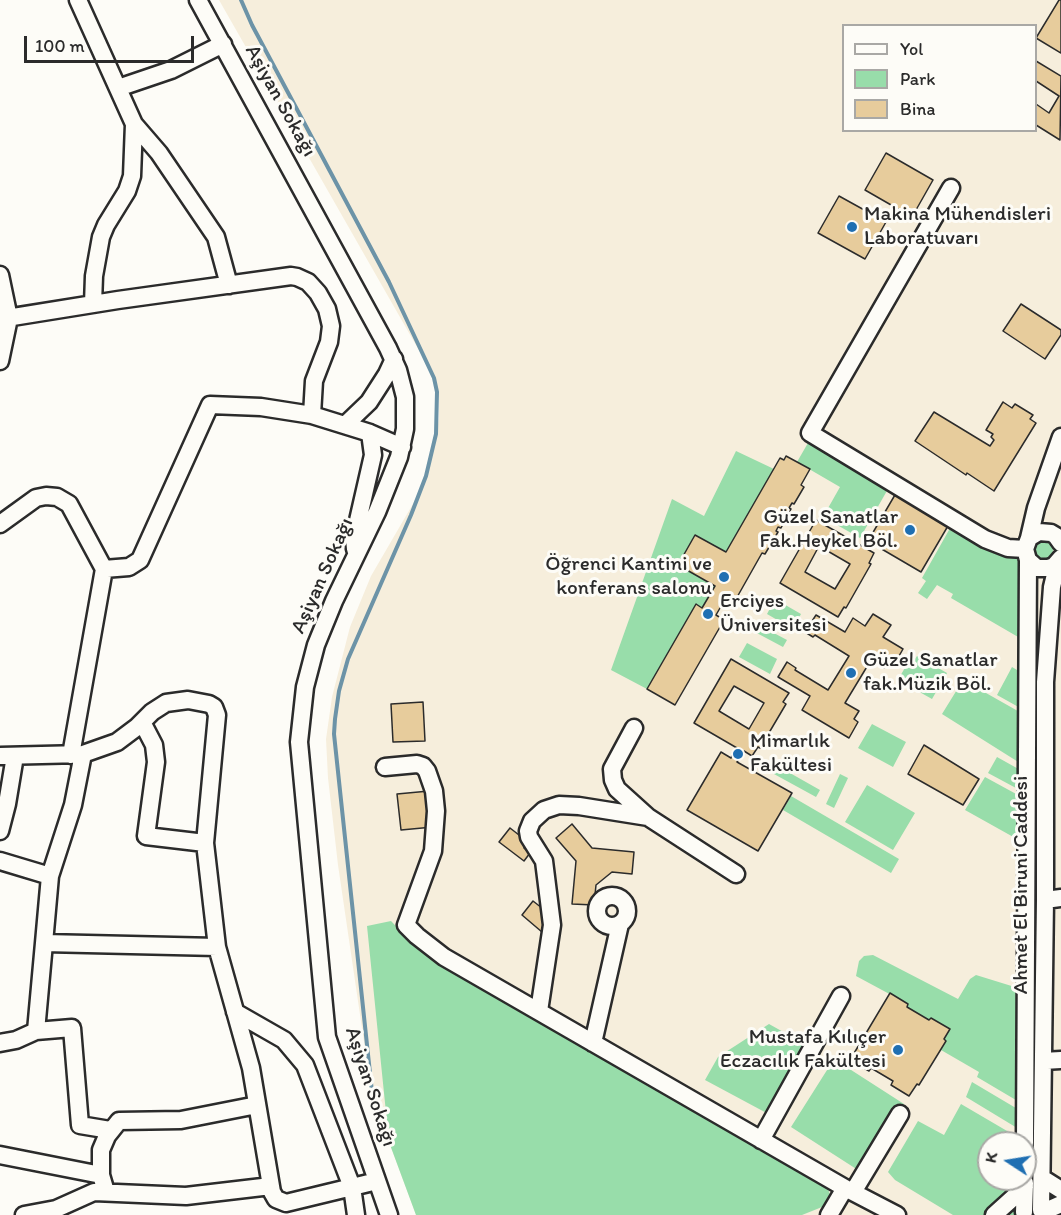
<!DOCTYPE html>
<meta charset="utf-8">
<style>
body{margin:0}
#map{position:relative;width:1061px;height:1215px;overflow:hidden;background:#fdfcf7;font-family:Itim,sans-serif}
canvas{display:block}
.legend{position:absolute;left:842px;top:24px;width:195px;height:108px;box-sizing:border-box;background:#fdfcf7;border:2px solid #a9a8a5;margin:0;padding:8px 10px;list-style:none;font-size:18px;color:#2b2b2b}
.legend li{display:flex;align-items:center;gap:12px;height:30px}
.legend b{width:30px;border:2px solid #a9a8a5}
.north{position:absolute;left:977px;top:1131px;width:60px;height:60px;box-sizing:border-box;background:#fdfcf7;border:2px solid #a9a8a5;border-radius:50%;rotate:282deg;font-size:16px;font-weight:700;line-height:24px;text-align:center;color:#2b2b2b}
.north::after{content:'';display:block;margin:auto;width:21px;height:27px;background:#1f6fb2;clip-path:polygon(50% 0,100% 100%,50% 72%,0 100%)}
.scale{position:absolute;left:24px;top:36px;width:170px;height:27px;box-sizing:border-box;border:3px solid #2b2b2b;border-top:0;padding-left:8px;font-size:18px;line-height:21px;white-space:nowrap;color:#2b2b2b;-webkit-text-stroke:4px #fdfcf7;paint-order:stroke}
</style>
<div id="map">
<canvas width="1061" height="1215"></canvas>
<ul class="legend">
<li><b style="height:8px;background:#fdfcf7"></b>Yol</li>
<li><b style="height:16px;background:#98ddaa"></b>Park</li>
<li><b style="height:16px;background:#e7cc9c"></b>Bina</li>
</ul>
<div class="north">K</div>
<div class="scale">100 m</div>
</div>
<script>
const context = document.querySelector('canvas').getContext('2d');
context.lineJoin = 'round';
function fillPath(path, color) { context.fillStyle = color; context.fill(path, 'evenodd'); }
const shape = rows => new Path2D(rows.map(r => 'M' + r).join(''));
function stroke(path, color, width, dash) { context.strokeStyle = color; context.lineWidth = width; context.lineCap = dash ? 'butt' : 'round'; context.setLineDash(dash || []); context.stroke(path); }
function label(font, color, halo, rows, align = 'center') {
  context.font = font + ' Itim,sans-serif'; context.lineWidth = 6; context.setLineDash([]); context.textBaseline = 'middle'; context.strokeStyle = halo; context.fillStyle = color; for (const [text, x, y, turn = 0] of rows) {
    context.save(); context.translate(x, y); context.rotate((+turn || 0) * Math.PI / 180); context.textAlign = isNaN(turn) ? turn : align; if (halo) context.strokeText(text, 0, 0); context.fillText(text, 0, 0); context.restore();
  }
}
fillPath(shape([
 [219,0,1061,0,1061,1215,416,1215,389,1142,369,1076,338,865,328,778,326,739,332,697,350,627,371,576,421,490,435,443,439,418,439,398,433,375],
 [844,26,1036,26,1036,130,844,130],
 [989,1143,1025,1143,1025,1179,989,1179]
]), '#f6eedc');
fillPath(shape([
 [812,436,892,482,860,538,823,517,840,487,797,462],
 [736,451,774,469,726,552,695,535,678,564,715,586,702,608,696,604,647,689,611,670,672,499,704,516],
 [958,514,1033,559,1025,641,951,598,953,594,937,585,927,599,918,593,926,581,922,578],
 '1035 550a9 9 0 1 1 18 0a9 9 0 1 1-18 0Z',
 [775,599,801,614,793,629,767,614],
 [757,624,787,640,783,647,753,631],
 [747,643,777,659,770,674,739,657],
 [917,656,947,673,932,699,898,680,911,657,915,659],
 [1012,667,1032,679,1031,714,997,695],
 [963,680,1032,719,1031,770,942,714],
 [872,724,906,742,893,767,858,748],
 [997,757,1031,776,1029,795,988,773],
 [767,760,820,790,816,797,763,768],
 [840,774,848,778,834,808,826,804],
 [985,777,1029,801,1033,848,965,810],
 [867,785,915,813,893,850,845,822],
 [791,796,899,859,891,873,783,810],
 [391,921,414,945,453,973,481,988,828,1189,831,1197,827,1205,802,1215,416,1215,389,1142,367,926],
 [873,955,958,999,970,979,976,975,1031,992,1026,1106,977,1077,979,1072,941,1050,946,1041,944,1039,949,1029,931,1018,929,1020,907,1007,908,1004,856,976,859,961,864,956],
 [769,1024,812,1048,774,1117,705,1080,718,1057],
 [834,1059,904,1104,861,1172,791,1127],
 [972,1082,1031,1117,1027,1134,966,1097],
 [961,1104,1031,1145,1030,1215,953,1215,895,1180,888,1172,918,1121,944,1135],
 [989,1143,1025,1143,1025,1179,989,1179]
]), '#98ddaa');
stroke(shape([
 [241,0,252,25,389,282,434,378,437,392,436,434,426,476,411,515,348,659,339,691,335,719,334,734,372,1092]
]), '#6c93a7', 4);
const building = shape([
 [1059,0,1061,0,1061,53,1036,38,1059,0],
 [1036,61,1061,76,1060,140,1036,125,1036,104,1049,113,1059,96,1036,81,1036,61],
 [886,153,933,180,912,217,865,190,886,153],
 [839,196,886,222,865,259,818,233,839,196],
 [1021,304,1061,330,1061,335,1045,359,1003,331,1021,304],
 [1003,402,1012,408,1015,404,1033,415,1030,419,1036,423,994,491,967,473,966,475,915,441,934,412,990,446,994,440,991,437,993,434,986,430,1003,402],
 [786,456,810,469,801,485,804,487,794,504,792,503,789,508,791,509,781,528,778,527,776,531,778,532,765,554,762,553,736,599,728,594,716,615,724,620,675,705,647,689,696,604,702,608,715,586,678,565,695,535,726,552,780,458,784,460,786,456],
 [899,488,952,519,921,572,868,541,899,488],
 [816,520,874,553,869,563,871,564,846,608,844,607,838,617,780,583,816,520],
 [819,546,850,564,835,589,805,572,819,546],
 [873,614,891,625,883,637,903,649,895,663,889,659,884,668,871,660,845,703,859,711,854,719,858,722,849,738,802,710,810,696,778,677,787,662,796,668,795,670,828,690,849,656,815,635,813,637,805,632,816,615,845,632,853,618,865,626,873,614],
 [731,659,789,693,783,702,786,704,760,748,758,747,752,756,744,751,737,762,792,793,758,851,687,810,721,752,731,758,737,748,694,723,731,659],
 [734,686,764,703,749,729,719,711,734,686],
 [423,702,425,741,393,742,391,704,423,702],
 [924,745,979,779,963,805,908,774,924,745],
 [429,791,433,827,401,830,397,794,429,791],
 [572,824,592,848,634,852,632,874,612,872,596,885,594,905,572,904,576,861,556,838,572,824],
 [510,828,528,842,524,848,530,853,524,861,499,842,510,828],
 [533,901,561,923,549,938,522,915,533,901],
 [890,993,908,1004,907,1007,929,1020,931,1018,950,1029,944,1039,946,1041,919,1085,917,1084,909,1096,891,1085,893,1081,871,1068,869,1071,850,1060,890,993]
]);
fillPath(building, '#e7cc9c');
stroke(building, '#2b2b2b', 1.5);
const minor = shape([
 [78,0,134,124,132,176,127,191,106,225,101,237,94,276,93,304],
 [198,0,388,348,398,370,405,397,405,429,399,457,377,512,334,601,316,645,305,687,299,742,327,1037,389,1215],
 [118,88,171,70,223,44],
 [134,124,159,153,216,237,229,285],
 [951,188,810,433,985,539,1008,548,1025,549],
 [0,275,9,318,0,361],
 [0,319,118,300,291,276,297,277,308,282,318,293,327,309,331,326,329,342,314,381,312,415],
 [346,424,369,402,387,374,394,359],
 [0,524,36,498,46,496,57,497,69,504,104,569],
 [1029,538,1036,508,1061,437],
 [355,549,354,538,373,455,370,433],
 [1061,558,1054,566,1048,568,1037,568,1028,560,1025,549,1029,538,1039,532,1051,533,1056,536,1061,543],
 [142,722,154,745,156,762,146,836,205,843],
 [634,728,612,769,613,780,617,789,648,817,736,874],
 [83,754,73,805,50,876,44,943,217,947],
 [71,755,104,569,129,567,140,560,210,405,261,407,312,415,370,433,402,447],
 [0,756,83,754,117,742,137,727,152,712,166,703,188,700,209,704,214,707,217,715,205,843,217,947,251,1068,272,1192,276,1199,286,1203,377,1181],
 [385,767,417,764,423,766,427,771,434,791,436,811,433,851,406,925,417,936,444,957,845,1188,897,1215],
 [0,831,7,804,15,756],
 [0,861,50,876],
 '597 911a15 15 0 1 1 30 0a15 15 0 1 1-30 0Z',
 [1045,900,1061,898],
 [44,943,36,1031,72,1028,80,1125,110,1130],
 [539,1011,552,925,544,861,529,837,528,831,532,821,544,810,559,805,579,806,648,817],
 [235,1012,284,1040,305,1065,352,1187,356,1215],
 [0,1043,16,1040,36,1031],
 [593,1043,620,924],
 [1043,1061,1061,1060],
 [761,1140,841,996],
 [1025,1143,1028,560],
 [0,1155,101,1175],
 [1042,1178,1061,1190],
 [106,1192,101,1175,101,1150,107,1136,119,1121,181,1120,257,1105],
 [853,1192,900,1114],
 [1041,1210,1045,900,1045,682,1052,587,1058,562],
 [1024,1212,1025,1183],
 [1043,1212,1061,1204],
 [24,1215,56,1209,94,1192,186,1196,271,1186],
 [829,1215,845,1188],
 [994,1215,1025,1187]
]);
stroke(minor, '#2b2b2b', 21);
stroke(minor, '#fdfcf7', 16);
for (const [x, y, r, color] of [
 [852,227,6,"#1f6fb2"],
 [910,530,6,"#1f6fb2"],
 [724,577,6,"#1f6fb2"],
 [708,614,6,"#1f6fb2"],
 [851,673,6,"#1f6fb2"],
 [738,754,6,"#1f6fb2"],
 [898,1050,6,"#1f6fb2"]
]) { const dot = new Path2D(); dot.arc(x, y, r, 0, 2 * Math.PI); context.fillStyle = color; context.fill(dot); stroke(dot, '#fdfcf7', 2); }
label('21px', '#2b2b2b', '#fdfcf7', [
 ["Aşiyan Sokağı",280,101,61],
 ["Aşiyan Sokağı",323,576,-66],
 ["Ahmet El Biruni Caddesi",1022,885,-90],
 ["Aşiyan Sokağı",370,1087,72]
]);
label('21px', '#2b2b2b', '#fdfcf7', [
 ["Makina Mühendisleri",864,215],
 ["Laboratuvarı",864,239],
 ["Güzel Sanatlar",898,518,"right"],
 ["Fak.Heykel Böl.",898,542,"right"],
 ["Öğrenci Kantini ve",712,565,"right"],
 ["konferans salonu",712,589,"right"],
 ["Erciyes",720,602],
 ["Üniversitesi",720,626],
 ["Güzel Sanatlar",863,661],
 ["fak.Müzik Böl.",863,685],
 ["Mimarlık",750,742],
 ["Fakültesi",750,766],
 ["Mustafa Kılıçer",886,1038,"right"],
 ["Eczacılık Fakültesi",886,1062,"right"]
], 'left');
</script>
